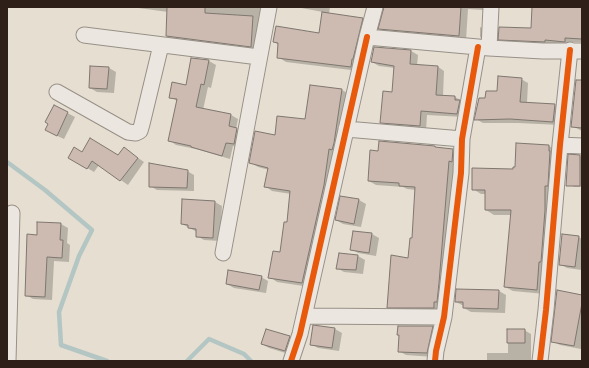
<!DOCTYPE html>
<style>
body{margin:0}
#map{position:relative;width:589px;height:368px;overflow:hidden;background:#e6ded0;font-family:"IM FELL DW Pica",serif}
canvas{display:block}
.frame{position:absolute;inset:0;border:8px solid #2f1f19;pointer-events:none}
</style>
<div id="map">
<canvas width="589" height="368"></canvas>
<div class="frame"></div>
</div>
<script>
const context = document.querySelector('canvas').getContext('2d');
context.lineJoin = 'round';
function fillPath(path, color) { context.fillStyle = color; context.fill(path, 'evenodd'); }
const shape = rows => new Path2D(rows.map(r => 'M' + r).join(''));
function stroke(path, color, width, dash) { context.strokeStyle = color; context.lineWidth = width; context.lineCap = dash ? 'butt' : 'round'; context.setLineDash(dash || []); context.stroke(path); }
fillPath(shape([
 [131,7,261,7,259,51,175,40,167,36,168,12],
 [296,7,330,7,329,14,363,19,371,23,359,71,286,62,278,57,279,45,274,42,320,35,323,12],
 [384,7,483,7,483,10,468,9,466,40,387,33,380,29],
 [533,7,582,7,582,42,572,42,572,45,507,43,499,39,532,29],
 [480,27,488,31,487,42,480,37],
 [375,48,411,51,418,55,417,66,437,66,444,71,443,96,455,97,462,101,464,117,427,115,426,130,388,126,381,122,393,93,395,68,379,66,372,62],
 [192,59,209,61,216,65,211,88,208,87,203,110,231,115,238,119,236,129,244,133,241,148,233,146,230,159,196,149,176,145,169,140,177,101,170,97,187,86],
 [109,68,116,72,114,93,97,92,90,88],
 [521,79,528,83,527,103,555,105,562,109,560,125,518,123,483,123,476,119,486,99],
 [342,90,349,94,310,287,277,282,270,277,281,253,288,224,291,194,272,191,265,186,269,170,258,167,250,162,276,136,306,120],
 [582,99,582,131,572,126],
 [54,106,75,117,64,139,53,134],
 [549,146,557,151,545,294,513,291,505,287,511,215,494,215,486,210,486,194,481,194,473,189,514,170],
 [435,147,438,149,452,150,460,154,441,311,395,311,388,307,409,259,413,239,416,190,407,189,403,187,376,185,369,181,379,152],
 [131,153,144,162,128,185,99,165,94,172,69,157,83,154,119,156],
 [580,156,582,157,582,187,574,187,567,183],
 [187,171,194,175,194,191,157,190,150,186],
 [341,197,359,200,366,204,361,227,343,224,336,220],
 [215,202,222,206,220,241,204,240,197,236,197,232,182,224],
 [61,224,68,228,67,243,70,245,69,262,54,261,52,300,33,299,26,295,38,236],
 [372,234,379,238,376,256,358,253,351,249],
 [562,235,579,237,582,239,582,270,567,268,560,264],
 [339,254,358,256,365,260,363,274,344,272,337,268],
 [261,277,268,281,266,293,234,288,227,284],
 [499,291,506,295,505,313,471,312,464,308,464,306,456,302],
 [582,296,581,349,560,345,552,341],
 [314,326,335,329,342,333,339,351,318,348,311,344],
 [432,327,439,331,434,357,406,355,399,351,400,335],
 [508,330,524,330,531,334,531,361,487,361,487,353,508,353],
 [289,337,296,341,292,355,269,348,262,344]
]), '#0003');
stroke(shape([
 [7,162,45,190,92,230,79,256,59,312,61,345,107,361],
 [187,361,209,339,244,354,251,361]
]), '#b3c6c3', 4.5);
const building = shape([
 [167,7,205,7,205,13,253,16,251,47,166,36,167,7],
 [384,7,461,7,459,36,378,29,384,7],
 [532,7,582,7,582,39,565,38,565,42,545,40,545,42,498,40,499,27,531,28,532,7],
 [322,12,363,18,353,59,352,59,351,67,277,58,278,43,273,42,276,26,319,33,322,12],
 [374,47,411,50,410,64,438,66,436,95,455,96,455,100,460,100,457,114,421,111,420,126,380,123,383,91,392,92,394,66,371,62,374,47],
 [191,58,209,60,204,85,201,84,196,107,231,114,229,126,237,128,234,144,226,143,222,156,191,147,191,146,168,141,177,99,169,98,172,82,186,85,191,58],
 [90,66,109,67,107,89,89,88,90,66],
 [498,76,522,78,520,102,555,104,553,122,510,119,474,120,479,98,485,98,486,91,497,91,498,76],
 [576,80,582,80,582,128,571,127,576,80],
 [310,85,342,89,334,143,332,150,329,149,324,185,302,283,268,278,273,251,280,252,284,222,287,222,290,191,264,187,268,168,249,163,255,131,275,135,277,116,305,119,310,85],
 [54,105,68,112,57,136,45,130,48,124,45,122,54,105],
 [90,138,118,155,124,147,138,158,120,181,92,161,87,169,68,158,74,147,82,152,90,138],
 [379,141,435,146,435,147,453,149,452,162,449,161,439,283,437,302,434,302,434,308,387,308,391,255,408,258,410,238,412,238,415,187,399,186,399,183,368,181,370,150,378,151,379,141],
 [516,143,549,145,549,151,550,151,548,186,545,186,545,210,541,262,539,262,537,290,504,287,511,210,485,210,485,190,472,190,472,168,513,169,513,167,515,167,516,143],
 [568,154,580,155,580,186,566,186,568,154],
 [149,163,188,170,187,188,149,187,149,163],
 [340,196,359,199,354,224,335,220,340,196],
 [182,199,215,201,213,238,196,237,196,229,188,228,188,225,181,224,182,199],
 [37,222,61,223,60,240,63,240,62,258,47,257,45,297,25,296,27,234,37,235,37,222],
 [353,231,372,233,369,253,350,250,353,231],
 [562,234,579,236,575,267,559,265,562,234],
 [339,253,358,255,356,270,336,269,339,253],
 [228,270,262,276,259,290,226,284,228,270],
 [456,289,499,290,498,309,463,308,463,302,455,302,456,289],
 [557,290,582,295,582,303,574,346,551,342,557,290],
 [313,325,335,328,332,348,310,345,313,325],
 [398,326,433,326,427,353,398,352,399,335,397,335,398,326],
 [266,329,290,336,285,351,261,344,266,329],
 [507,329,525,329,525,343,507,343,507,329]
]);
fillPath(building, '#cdbab0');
stroke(building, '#7e776f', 1);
const minor = shape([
 [375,7,367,37,489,48,543,51,582,51],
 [84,35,259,57],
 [489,48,491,7],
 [57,92,128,132,136,133,140,131,142,124,161,45],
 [346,129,462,139],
 [560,145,582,146],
 [223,253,269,7],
 [304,316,444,317],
 [8,361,12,213],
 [291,361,300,334,367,37],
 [435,361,436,351,444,317,461,173,462,139,478,47],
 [540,361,546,310,560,145,570,50]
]);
stroke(minor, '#979088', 17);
stroke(minor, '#ebe7e0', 15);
stroke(shape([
 [291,361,300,334,367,37],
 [435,361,436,351,444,317,461,173,462,139,478,47],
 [540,361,546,310,560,145,570,50]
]), '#e8590c', 6);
</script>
